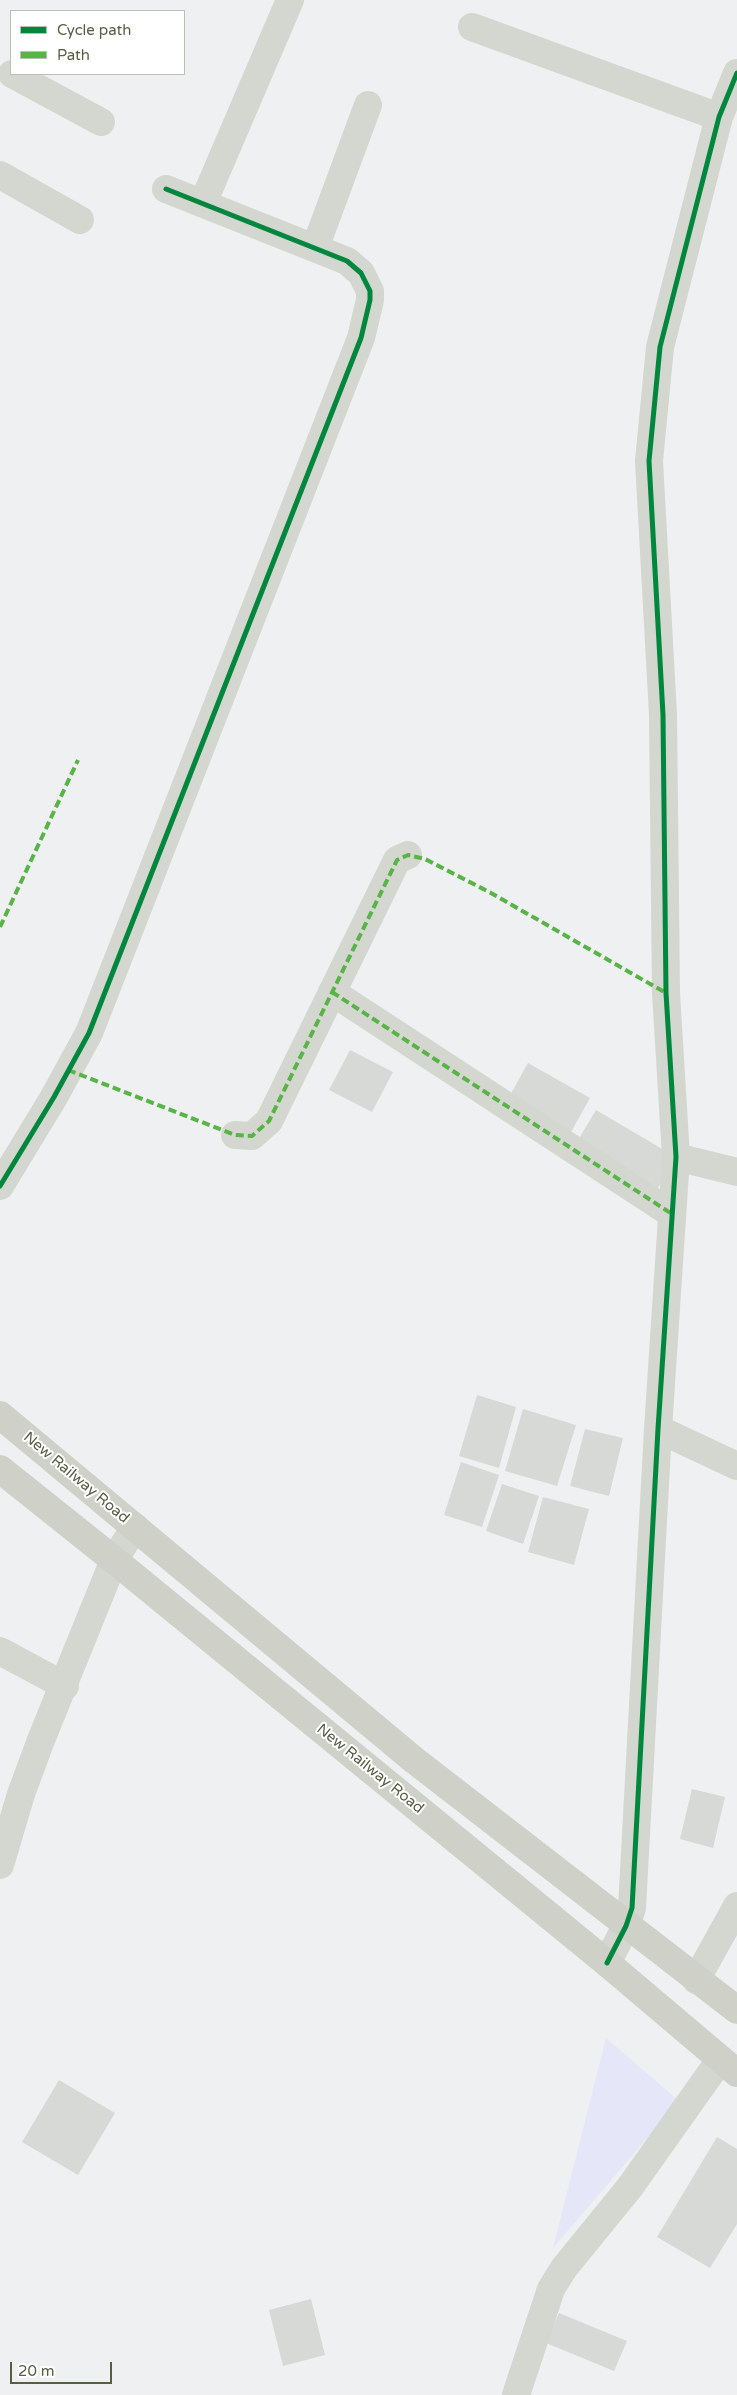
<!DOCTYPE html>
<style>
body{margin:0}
#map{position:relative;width:737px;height:2395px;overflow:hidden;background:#eff0f1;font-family:"Varela Round",sans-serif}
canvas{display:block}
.legend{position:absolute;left:10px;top:10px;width:175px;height:65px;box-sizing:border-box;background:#fff;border:1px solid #bbbfb4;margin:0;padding:6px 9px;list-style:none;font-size:15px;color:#565f44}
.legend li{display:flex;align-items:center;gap:10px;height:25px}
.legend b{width:25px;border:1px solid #bbbfb4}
.scale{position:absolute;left:10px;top:2362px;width:102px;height:22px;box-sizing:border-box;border:2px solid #565f44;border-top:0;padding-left:6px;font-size:15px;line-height:18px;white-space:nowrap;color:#565f44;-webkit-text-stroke:4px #fff;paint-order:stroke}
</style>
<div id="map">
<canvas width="737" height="2395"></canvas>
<ul class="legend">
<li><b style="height:6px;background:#00873e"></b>Cycle path</li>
<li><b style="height:6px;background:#58b447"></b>Path</li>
</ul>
<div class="scale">20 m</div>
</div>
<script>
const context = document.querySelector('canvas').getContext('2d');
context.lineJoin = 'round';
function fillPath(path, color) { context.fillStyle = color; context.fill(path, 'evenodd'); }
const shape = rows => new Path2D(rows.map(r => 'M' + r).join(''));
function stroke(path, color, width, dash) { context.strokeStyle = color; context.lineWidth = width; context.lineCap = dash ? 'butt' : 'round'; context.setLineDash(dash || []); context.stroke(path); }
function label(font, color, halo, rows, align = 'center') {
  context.font = font + ' "Varela Round",sans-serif'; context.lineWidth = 4; context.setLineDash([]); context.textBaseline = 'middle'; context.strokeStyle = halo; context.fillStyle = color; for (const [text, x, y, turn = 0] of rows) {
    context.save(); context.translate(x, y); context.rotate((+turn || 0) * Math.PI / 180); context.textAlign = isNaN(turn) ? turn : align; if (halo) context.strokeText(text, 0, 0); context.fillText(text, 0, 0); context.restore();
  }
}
fillPath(shape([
 [606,2038,679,2101,553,2248]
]), '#e5e6f8');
fillPath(shape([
 [350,1050,393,1072,372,1112,329,1090],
 [528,1063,590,1098,571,1132,509,1097],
 [596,1110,676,1157,655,1193,575,1145],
 [477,1395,516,1407,499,1468,459,1456],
 [523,1409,576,1425,557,1486,505,1471],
 [585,1429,623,1438,609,1496,570,1486],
 [461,1462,499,1475,482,1527,444,1515],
 [502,1484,539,1496,523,1544,486,1531],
 [543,1497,589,1509,574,1565,528,1552],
 [692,1789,725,1797,713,1848,680,1839],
 [59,2080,115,2113,78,2175,22,2142],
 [717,2137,737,2149,737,2224,710,2268,657,2237],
 [311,2299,325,2355,283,2366,269,2310],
 [559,2313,627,2341,614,2371,546,2343]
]), '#d7d9d6');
stroke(shape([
 [472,27,719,117],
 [12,74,101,122],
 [0,175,80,220],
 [203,203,290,0],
 [315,248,368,105],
 [332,992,672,1214],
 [235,1135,252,1136,269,1121,397,860,408,855],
 [676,1157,737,1172],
 [0,1186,54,1097,89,1033,361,338,370,300,370,291,361,273,347,261,166,189],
 [658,1429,737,1466],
 [0,1651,65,1686],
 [0,1865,21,1794,41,1740,114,1560,135,1527],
 [607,1963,626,1926,632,1908,658,1429,676,1157,666,993,663,715,649,461,660,347,719,117,737,73],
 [696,1980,737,1906],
 [516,2395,551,2289,564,2268,630,2187,720,2060]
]), '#d4d6d0', 28);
stroke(shape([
 [0,1415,414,1760,737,2010],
 [0,1469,114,1560,607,1963,737,2073]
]), '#cfd1c9', 28);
stroke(shape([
 [0,927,78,760],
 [332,992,672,1214],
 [68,1070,235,1135,252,1136,269,1121,397,860,408,855,425,859,491,893,666,993]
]), '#58b447', 4, [8, 4]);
stroke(shape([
 [0,1186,54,1097,89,1033,361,338,370,300,370,291,361,273,347,261,166,189],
 [607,1963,626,1926,632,1908,658,1429,676,1157,666,993,663,715,649,461,660,347,719,117,737,73]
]), '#00873e', 5);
label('15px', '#565f44', '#fff', [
 ["New Railway Road",76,1478,40],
 ["New Railway Road",370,1769,39]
]);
</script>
